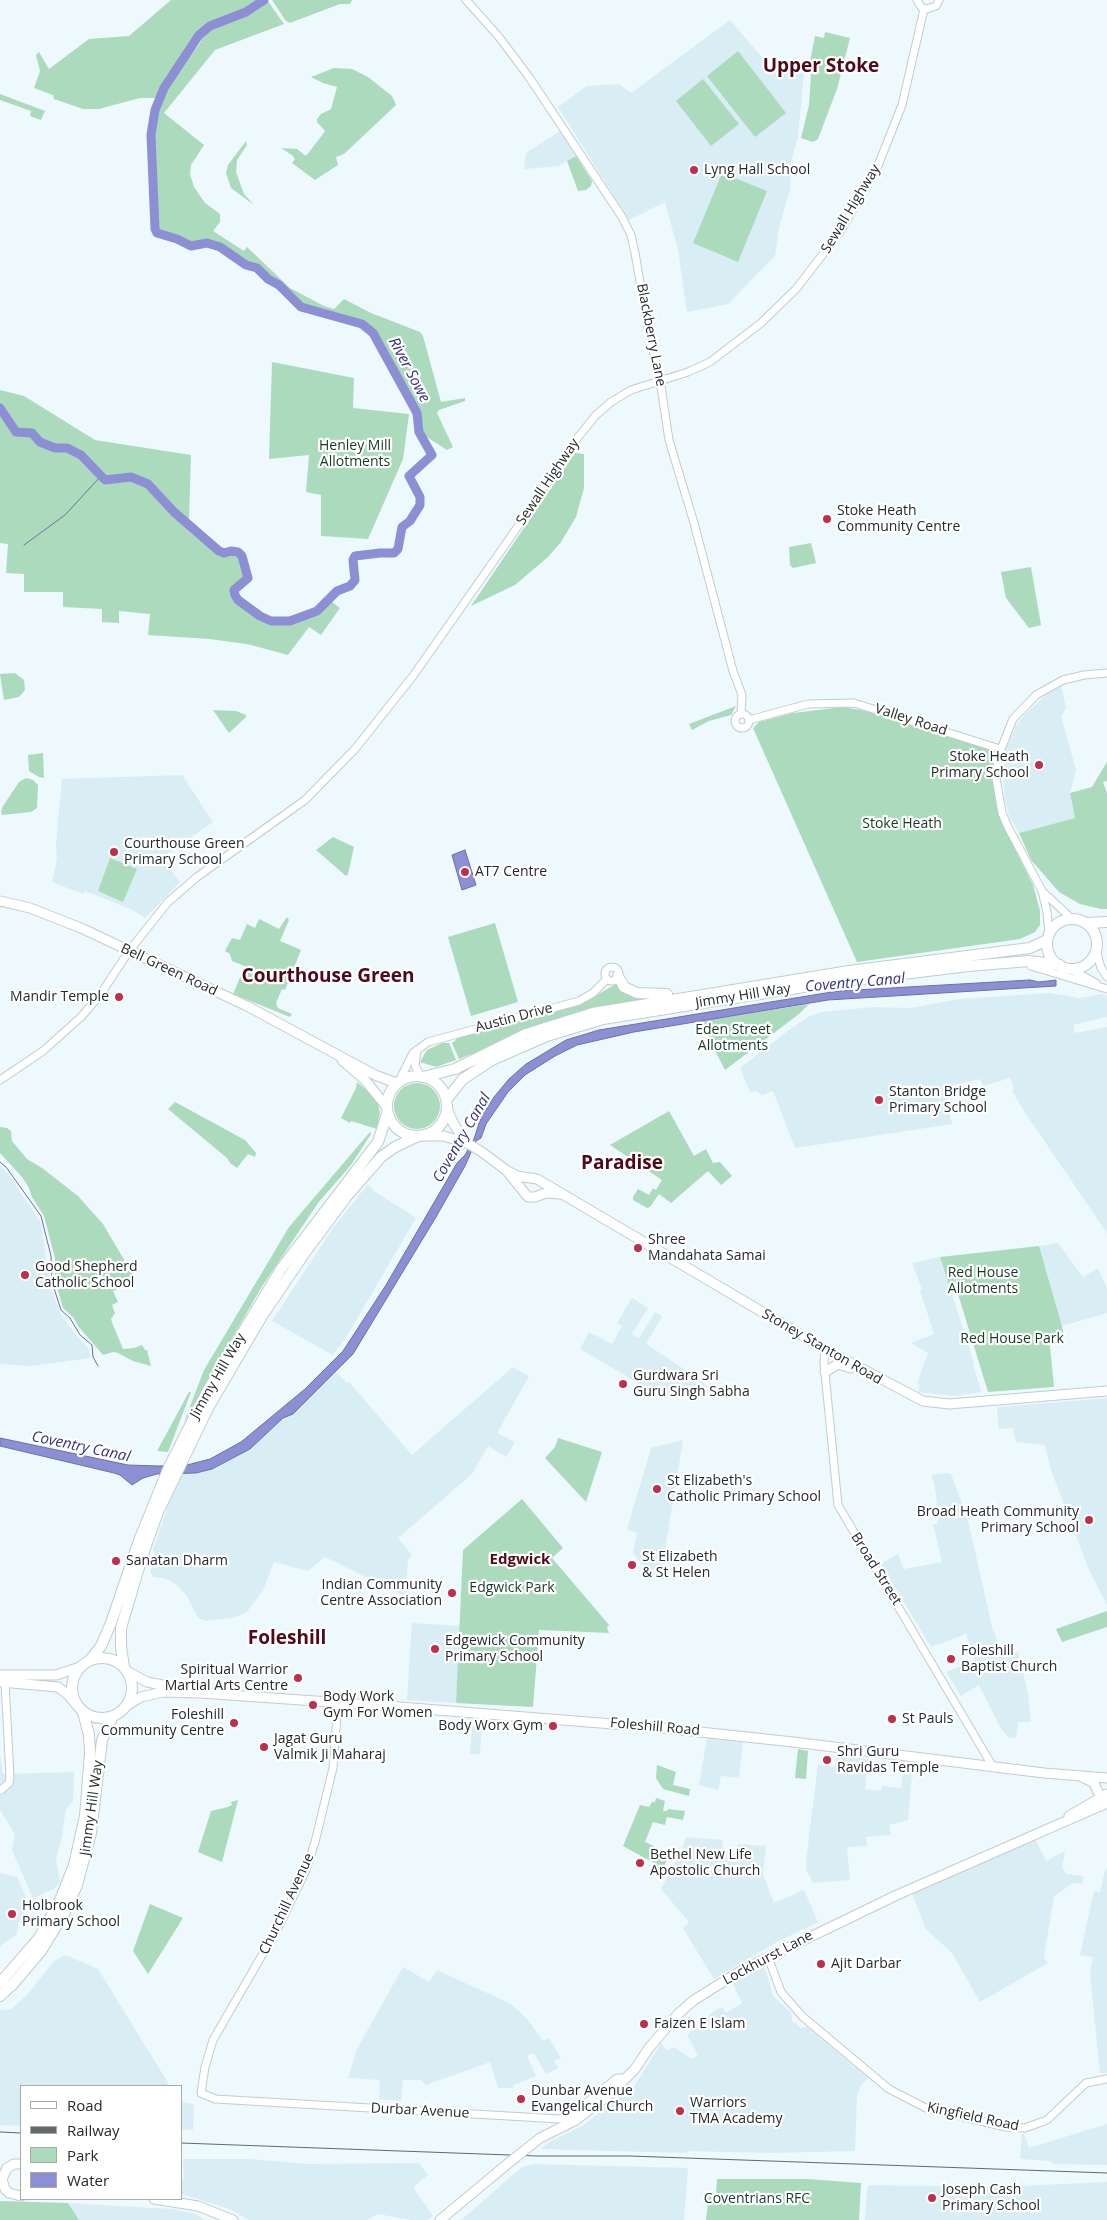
<!DOCTYPE html>
<style>
body{margin:0}
#map{position:relative;width:1107px;height:2220px;overflow:hidden;background:#edf9fc;font-family:"Open Sans",sans-serif}
canvas{display:block}
.legend{position:absolute;left:20px;top:2085px;width:162px;height:115px;box-sizing:border-box;background:#fff;border:1px solid #a8aaaa;margin:0;padding:6px 9px;list-style:none;font-size:15px;color:#252a2b}
.legend li{display:flex;align-items:center;gap:10px;height:25px}
.legend b{width:25px;border:1px solid #a8aaaa}
</style>
<div id="map">
<canvas width="1107" height="2220"></canvas>
<ul class="legend">
<li><b style="height:6px;background:#fff"></b>Road</li>
<li><b style="height:6px;background:#62696b"></b>Railway</li>
<li><b style="height:14px;background:#abdbbc"></b>Park</li>
<li><b style="height:14px;background:#8d8fd4"></b>Water</li>
</ul>
</div>
<script>
const context = document.querySelector('canvas').getContext('2d');
context.lineJoin = 'round';
function fillPath(path, color) { context.fillStyle = color; context.fill(path, 'evenodd'); }
const shape = rows => new Path2D(rows.map(r => 'M' + r).join(''));
function stroke(path, color, width, dash) { context.strokeStyle = color; context.lineWidth = width; context.lineCap = dash ? 'butt' : 'round'; context.setLineDash(dash || []); context.stroke(path); }
function label(font, color, halo, rows, align = 'center') {
  context.font = font + ' "Open Sans",sans-serif'; context.lineWidth = 4.5; context.setLineDash([]); context.textBaseline = 'middle'; context.strokeStyle = halo; context.fillStyle = color; for (const [text, x, y, turn = 0] of rows) {
    context.save(); context.translate(x, y); context.rotate((+turn || 0) * Math.PI / 180); context.textAlign = isNaN(turn) ? turn : align; if (halo) context.strokeText(text, 0, 0); context.fillText(text, 0, 0); context.restore();
  }
}
fillPath(shape([
 [730,20,768,64,804,73,798,137,791,162,790,189,779,228,775,256,728,304,687,312,678,250,665,202,629,220,558,107,587,86,619,84,631,93],
 [560,131,576,156,559,166,524,169,526,153],
 [1061,686,1066,708,1061,716,1076,770,1070,793,1075,818,1019,833,1009,816,1005,800,1003,774,1006,749,1017,725,1025,714,1046,695],
 [182,775,213,822,162,858,180,882,145,918,133,910,85,891,83,894,52,882,57,859,56,845,62,779],
 [1050,993,1079,998,1102,994,1107,996,1107,1017,1073,1025,1075,1033,1107,1027,1107,1233,1024,1111,1012,1091,1014,1088,1010,1078,983,1086,980,1079,945,1087,952,1124,795,1148,773,1091,762,1095,757,1091,750,1092,740,1068,789,1030,808,1017,822,1012,874,1007,910,1008,960,999],
 [0,1165,9,1175,41,1223,50,1285,60,1313,75,1334,89,1349,90,1358,31,1366,0,1364],
 [368,1184,374,1191,416,1218,350,1331,333,1355,272,1321,333,1228],
 [1058,1243,1083,1277,1098,1268,1107,1289,1107,1313,1062,1326,1039,1246],
 [940,1257,973,1360,973,1364,981,1392,955,1396,918,1392,920,1385,917,1384,928,1353,911,1343,934,1334,920,1290,922,1289,912,1263],
 [632,1298,648,1308,632,1334,639,1338,655,1312,662,1316,646,1344,696,1377,709,1388,662,1397,580,1349,589,1332,612,1344,622,1326,617,1323],
 [513,1367,529,1376,497,1433,515,1442,506,1457,488,1446,472,1474,398,1538,412,1555,408,1560,405,1596,325,1557,308,1571,274,1562,263,1590,246,1613,232,1618,206,1621,198,1618,187,1596,176,1584,164,1578,153,1577,150,1572,156,1557,153,1549,169,1503,183,1473,188,1473,234,1458,250,1449,283,1418,293,1414,336,1372,347,1383,349,1382,412,1455],
 [1107,1398,1107,1605,1089,1570,1051,1470,1045,1445,1016,1442,1013,1428,999,1429,997,1410,998,1407],
 [683,1440,662,1568,652,1577,633,1553,637,1533,627,1529,651,1448],
 [947,1473,951,1474,967,1516,993,1631,994,1631,1003,1658,1018,1652,1028,1693,1031,1722,1018,1722,1016,1738,1009,1738,1000,1727,979,1685,961,1696,946,1672,975,1660,966,1634,931,1647,881,1564,898,1554,904,1569,942,1562,933,1524,937,1524,939,1517,934,1482,931,1475],
 [412,1623,461,1626,456,1703,407,1700],
 [473,1719,482,1720,480,1754,470,1754],
 [707,1738,743,1742,739,1778,721,1776,718,1790,699,1785],
 [0,1754,3,1774,74,1772,73,1801,66,1809,62,1836,56,1859,60,1883,52,1890,33,1898,12,1850,15,1834,0,1810],
 [836,1755,868,1759,865,1789,881,1791,882,1786,901,1788,903,1771,912,1772,908,1820,889,1825,891,1835,866,1837,867,1846,847,1847,850,1880,813,1883,807,1871,806,1862,818,1765,835,1767],
 [686,1837,723,1840,722,1847,729,1853,736,1853,738,1844,766,1846,763,1874,774,1903,804,1890,818,1922,777,1942,714,1979,683,1928,689,1922,661,1889,682,1850],
 [1035,1839,1046,1861,1065,1851,1062,1868,1067,1874,1084,1876,1082,1884,1073,1883,1054,1896,1044,1957,1048,1963,980,2002,952,1953,926,1929,912,1894],
 [1107,1868,1107,2073,1100,2073,1090,1974,1093,1957,1080,1955,1094,1891,1100,1892,1105,1871],
 [0,1873,17,1877,29,1904,18,1924,17,1934,0,1946],
 [65,1955,98,1969,170,2086,21,2086,21,2126,0,2125,0,2010,11,2009,27,1995,54,1961],
 [403,1967,429,1982,437,1970,511,2004,528,2020,543,2041,549,2038,561,2058,554,2061,558,2068,546,2074,534,2053,527,2056,536,2076,514,2085,513,2088,498,2088,490,2062,426,2085,421,2080,403,2080,401,2101,379,2099,380,2080,348,2078,357,2049],
 [759,1967,765,1968,773,1996,791,2013,792,2021,801,2028,807,2027,868,2078,861,2085,857,2095,855,2151,770,2153,687,2151,686,2153,540,2149,551,2141,584,2125,619,2096,630,2093,661,2043,667,2051,674,2047,692,2059,698,2056,687,2035,714,2011,722,2007,726,2013,742,2003,732,1982],
 [181,2102,194,2104,193,2130,181,2129],
 [1107,2124,1107,2165,1052,2164,1051,2161,1020,2159,1022,2134,1024,2134,1029,2148],
 [183,2159,250,2159,308,2164,419,2163,428,2175,413,2187,433,2216,427,2220,411,2220,378,2214,367,2220,249,2220,230,2209,181,2194,181,2182,184,2177],
 [532,2164,688,2168,684,2220,461,2220,521,2168],
 [1107,2182,1107,2220,865,2220,867,2190,869,2185,997,2187],
 [68,2203,173,2209,196,2214,205,2220,79,2220]
]), '#d9edf4');
fillPath(shape([
 [171,0,259,0,245,10,209,23,196,33,161,86,156,98,140,98,99,109,83,109,54,99,53,95,34,88,40,71,36,55,39,52,49,69,89,39,129,36],
 [272,0,352,0,350,4,340,4,290,23,286,21],
 [268,1,284,24,215,50,164,113,204,145,191,165,190,174,194,187,205,203,220,214,220,222,213,231,244,251,247,247,290,288,324,306,334,309,344,299,371,313,420,332,423,336,441,402,465,398,465,401,439,410,437,413,453,447,447,450,422,434,419,414,390,364,382,342,364,323,302,305,279,282,270,278,257,266,246,263,218,243,210,240,191,243,175,234,158,231,157,229,152,140,161,100,168,86,200,43,204,34,210,28,256,11],
 [825,32,850,38,837,89,818,139,813,142,801,138,809,105,811,75,808,71,815,36,824,38],
 [738,51,786,113,755,137,707,76],
 [334,68,352,69,368,77,392,96,396,105,344,154,336,157,338,165,315,180,292,163,295,159,292,155,281,148,297,149,306,156,323,134,325,131,317,122,317,119,321,114,331,109,337,87,323,83,311,77],
 [703,79,739,124,711,146,676,101],
 [0,94,45,111,41,120,30,116,31,111,0,100],
 [246,141,247,145,237,160,236,172,244,194,254,205,231,188,226,173,228,165],
 [576,156,592,181,591,186,586,190,578,191,567,161],
 [722,173,767,191,738,262,693,243],
 [272,362,354,378,353,408,409,414,403,459,368,539,321,536,321,495,306,492,309,455,269,459],
 [0,390,24,396,95,440,191,455,189,520,222,550,242,552,250,577,238,591,240,597,260,612,271,617,289,618,315,608,326,597,340,608,321,635,309,627,288,655,247,644,209,639,148,635,150,614,119,611,119,623,102,622,102,609,63,607,63,592,24,592,24,574,6,573,8,544,0,543],
 [575,453,584,454,584,488,576,517,561,542,548,557,515,585,471,606],
 [811,543,816,563,793,568,790,565,789,547],
 [1031,567,1041,625,1029,628,1006,598,1001,572],
 [15,673,24,680,25,690,19,697,4,700,0,674],
 [736,706,731,715,709,721,692,730,689,724],
 [843,707,866,711,997,750,996,756,1005,829,1033,885,1040,911,1040,925,1035,932,1020,939,857,962,753,728,759,722,793,713],
 [213,710,236,711,246,715,246,717,229,733],
 [43,753,44,778,39,777,29,771,28,755],
 [1107,762,1107,781,1103,782,1107,793,1107,909,1101,909,1080,904,1059,892,1031,860,1019,833,1075,818,1070,793,1092,787],
 [26,778,33,780,38,785,37,808,31,812,2,815,1,812,3,806,19,782],
 [333,837,354,847,348,874,346,876,316,850],
 [110,858,137,869,123,902,98,891],
 [287,917,289,920,280,941,301,950,285,990,282,989,276,1003,278,1008,292,1014,290,1017,233,994,245,966,232,961,230,954,225,951,232,938,240,940,247,924,255,928,259,919,279,929],
 [495,923,518,1002,471,1016,448,937],
 [618,983,644,999,616,1004,472,1057,471,1054,459,1059,452,1043,456,1040,456,1038,579,1005],
 [809,1004,799,1014,725,1070,700,1021],
 [442,1043,449,1043,456,1060,436,1067,420,1062,427,1050],
 [357,1082,364,1088,369,1088,376,1097,380,1112,377,1129,351,1121,350,1123,341,1118,356,1088],
 '394 1106a23 23 0 1 1 46 0a23 23 0 1 1-46 0Z',
 [175,1102,245,1140,256,1153,255,1157,248,1154,237,1168,230,1163,227,1158,168,1109],
 [669,1111,694,1156,706,1149,713,1163,720,1162,732,1176,721,1185,708,1171,671,1203,659,1194,650,1207,647,1208,633,1200,633,1197,638,1189,649,1195,653,1188,656,1190,662,1180,610,1145],
 [0,1127,7,1128,11,1131,12,1141,27,1159,42,1168,78,1196,103,1224,136,1280,113,1291,118,1302,112,1305,115,1313,111,1319,113,1325,123,1349,134,1348,142,1345,145,1350,147,1350,151,1366,133,1361,118,1353,113,1352,103,1355,78,1326,73,1317,63,1308,55,1280,55,1258,44,1216,32,1197,29,1188,22,1177,0,1153],
 [370,1132,371,1134,351,1165,318,1203,261,1288,184,1422,204,1370,289,1227],
 [1039,1246,1062,1326,1063,1332,1049,1336,1054,1387,988,1392,958,1294,951,1291,940,1257],
 [189,1392,191,1392,168,1452,157,1451],
 [558,1438,602,1452,586,1502,545,1458,555,1447],
 [522,1499,563,1548,552,1558,609,1625,607,1628,609,1633,539,1630,533,1707,456,1703,463,1550],
 [1107,1611,1107,1627,1062,1642,1056,1629],
 [798,1749,808,1751,806,1779,795,1778],
 [657,1765,676,1772,673,1785,690,1789,689,1796,663,1789,656,1778],
 [656,1798,665,1801,663,1811,667,1811,668,1809,685,1811,683,1820,667,1817,665,1825,653,1822,645,1842,670,1854,663,1868,623,1846,640,1805,649,1807,652,1802,655,1802],
 [238,1800,222,1862,198,1852,211,1811,228,1807,232,1805,231,1802],
 [150,1904,183,1918,148,1974,133,1951],
 [717,2179,808,2179,861,2183,859,2220,706,2220,709,2193,716,2194],
 [0,2201,68,2203,79,2220,0,2220]
]), '#abdbbc');
const water = shape([
 [465,850,476,885,462,890,452,855,465,850],
 [1030,980,1039,982,1056,980,1056,986,828,1000,634,1032,577,1045,555,1056,525,1075,508,1092,486,1124,481,1138,476,1141,465,1166,436,1217,353,1354,293,1414,283,1418,250,1449,212,1469,196,1473,157,1474,143,1478,132,1485,120,1475,114,1473,0,1446,0,1438,128,1465,159,1466,187,1465,210,1459,241,1442,305,1389,343,1351,386,1285,457,1163,465,1155,474,1139,481,1117,494,1097,509,1079,526,1064,566,1040,599,1030,838,991,1030,980]
]);
fillPath(water, '#8d8fd4');
stroke(water, '#6e71a1', 1);
stroke(shape([
 [24,545,65,515,101,476],
 [0,1162,6,1167,41,1216,51,1256,52,1282,61,1310,70,1318,80,1335,92,1345,93,1357,98,1366]
]), '#6e71a1', 1);
stroke(shape([
 [0,408,16,432,32,433,40,442,55,448,67,448,81,455,105,480,131,477,148,484,174,512,219,551,224,553,231,551,238,552,242,556,248,578,234,590,235,595,238,600,260,616,271,621,290,621,317,611,337,591,350,586,355,580,353,560,355,556,380,553,394,553,398,549,402,527,410,521,420,505,420,497,409,476,432,455,419,432,417,413,373,333,362,324,301,307,279,285,268,279,257,268,246,265,220,247,207,243,191,246,177,239,157,233,155,229,151,135,155,110,164,88,199,35,210,26,246,12,264,0]
]), '#8d8fd4', 9);
const minor = shape([
 [466,0,499,37,529,77,622,217,631,235,635,253,648,328,660,380,669,440,694,523,733,671,742,695,741,714],
 [917,0,921,7,927,9,936,6,939,0],
 '735 721a7 7 0 1 1 14 0a7 7 0 1 1-14 0Z',
 [749,720,808,704,854,703,1000,749],
 [1042,891,1071,918],
 [1049,933,1047,912,1042,891,1008,827,1002,813,996,778,998,757,1013,719,1036,695,1063,680,1084,675,1107,673],
 [1096,950,1101,968,1107,977],
 [1031,966,1107,989],
 '605 974a7 7 0 1 1 14 0a7 7 0 1 1-14 0Z',
 [1068,968,1096,983],
 [417,1050,415,1065,420,1076],
 [0,1080,43,1051,81,1017,100,995,129,951,168,902,197,877,305,800,355,749,413,676,512,535,575,441,596,415,611,402,631,390,688,372,710,362,761,323,796,289,840,232,877,168,902,105,924,9],
 [399,1081,413,1053,428,1042,579,1001,593,993,607,979],
 [825,1349,824,1363,838,1505,993,1767],
 [338,1703,333,1768,315,1842,306,1870,280,1924,213,2040,205,2067,201,2093,215,2099,560,2119,571,2115,617,2078,626,2078],
 [0,1791,9,1783,10,1777,5,1682],
 [768,1957,781,1992,803,2017,889,2089,926,2108,1006,2127,1025,2128,1047,2120,1086,2083,1107,2079]
]);
const major = shape([
 [0,901,30,908,81,928,247,1006,375,1075,396,1083],
 [342,1060,365,1080,386,1106],
 [447,1108,453,1123,466,1143],
 [423,1136,444,1136,467,1143,482,1152,506,1170,528,1197,535,1197,546,1193,560,1194],
 [506,1170,517,1176,537,1179,825,1349,923,1401,949,1404,1107,1391],
 [825,1372,838,1364,851,1368],
 [127,1671,147,1682,178,1688],
 [0,1675,56,1675,80,1667],
 [0,1682,58,1687,67,1694,76,1704],
 [126,1706,141,1697,163,1692,201,1693,387,1706,663,1728,793,1742,1044,1773,1107,1778],
 [1082,1777,1094,1783,1102,1801],
 [1069,1816,1107,1794],
 [530,2146,540,2138,576,2120,611,2093,635,2069,649,2048,678,2014,694,2000,744,1969,897,1895,1107,1803],
 [21,2164,14,2164,7,2168,2,2179,5,2189,9,2193,21,2196],
 [154,2199,198,2206,233,2220],
 [440,2220,511,2161]
]);
const highway = shape([
 '1047 944a25 25 0 1 1 50 0a25 25 0 1 1-50 0Z',
 [1086,923,1107,922],
 [618,976,624,987,637,993,667,994],
 '387 1106a30 30 0 1 1 60 0a30 30 0 1 1-60 0Z',
 [423,1077,455,1069,526,1034,593,1013,849,971,1030,948,1047,940],
 [447,1099,463,1079,492,1060,547,1036,603,1019,822,984,968,966,1029,961,1060,965],
 '72 1688a30 30 0 1 1 60 0a30 30 0 1 1-60 0Z',
 [90,1660,101,1646,111,1623,140,1538,169,1467,208,1390,281,1269,378,1142,387,1114],
 [124,1667,121,1647,121,1628,143,1554,158,1512,208,1408,262,1316,304,1254,347,1196,381,1157,395,1147,418,1136],
 [0,1983,39,1938,60,1900,74,1865,85,1816,90,1753,89,1735,83,1712],
 [0,1996,13,1984,41,1951,65,1912,77,1885,91,1833,102,1740,113,1716]
]);
stroke(minor, '#c1ccd0', 9);
stroke(major, '#c1ccd0', 11);
stroke(highway, '#c1ccd0', 12);
stroke(minor, '#fff', 7);
stroke(major, '#fff', 9);
stroke(highway, '#fff', 10);
stroke(shape([
 [0,2132,21,2133],
 [181,2143,537,2156,630,2156,1107,2173]
]), '#62696b', 1);
const majorBridge = shape([
 [511,2161,530,2146]
]);
stroke(majorBridge, '#c1ccd0', 11, []);
stroke(majorBridge, '#fff', 9);
for (const [x, y, r, color] of [
 [694,170,5,"#c02f4a"],
 [827,519,5,"#c02f4a"],
 [1039,765,5,"#c02f4a"],
 [114,852,5,"#c02f4a"],
 [465,872,5,"#c02f4a"],
 [119,997,5,"#c02f4a"],
 [879,1100,5,"#c02f4a"],
 [638,1248,5,"#c02f4a"],
 [25,1275,5,"#c02f4a"],
 [623,1384,5,"#c02f4a"],
 [657,1489,5,"#c02f4a"],
 [1089,1520,5,"#c02f4a"],
 [116,1561,5,"#c02f4a"],
 [632,1565,5,"#c02f4a"],
 [452,1593,5,"#c02f4a"],
 [435,1649,5,"#c02f4a"],
 [951,1659,5,"#c02f4a"],
 [298,1678,5,"#c02f4a"],
 [313,1705,5,"#c02f4a"],
 [892,1719,5,"#c02f4a"],
 [234,1723,5,"#c02f4a"],
 [553,1726,5,"#c02f4a"],
 [264,1747,5,"#c02f4a"],
 [827,1760,5,"#c02f4a"],
 [640,1863,5,"#c02f4a"],
 [12,1914,5,"#c02f4a"],
 [821,1964,5,"#c02f4a"],
 [644,2024,5,"#c02f4a"],
 [521,2099,5,"#c02f4a"],
 [680,2111,5,"#c02f4a"],
 [932,2198,5,"#c02f4a"]
]) { const dot = new Path2D(); dot.arc(x, y, r, 0, 2 * Math.PI); context.fillStyle = color; context.fill(dot); stroke(dot, '#fff', 2); }
label('14px', '#252a2b', '#fff', [
 ["Lyng Hall School",704,170],
 ["Stoke Heath",837,511],
 ["Community Centre",837,527],
 ["Stoke Heath",1029,757,"right"],
 ["Primary School",1029,773,"right"],
 ["Courthouse Green",124,844],
 ["Primary School",124,860],
 ["AT7 Centre",475,872],
 ["Mandir Temple",109,997,"right"],
 ["Stanton Bridge",889,1092],
 ["Primary School",889,1108],
 ["Shree",648,1240],
 ["Mandahata Samai",648,1256],
 ["Good Shepherd",35,1267],
 ["Catholic School",35,1283],
 ["Gurdwara Sri",633,1376],
 ["Guru Singh Sabha",633,1392],
 ["St Elizabeth's",667,1481],
 ["Catholic Primary School",667,1497],
 ["Broad Heath Community",1079,1512,"right"],
 ["Primary School",1079,1528,"right"],
 ["St Elizabeth",642,1557],
 ["& St Helen",642,1573],
 ["Sanatan Dharm",126,1561],
 ["Indian Community",442,1585,"right"],
 ["Centre Association",442,1601,"right"],
 ["Edgewick Community",445,1641],
 ["Primary School",445,1657],
 ["Foleshill",961,1651],
 ["Baptist Church",961,1667],
 ["Spiritual Warrior",288,1670,"right"],
 ["Martial Arts Centre",288,1686,"right"],
 ["Body Work",323,1697],
 ["Gym For Women",323,1713],
 ["Foleshill",224,1715,"right"],
 ["Community Centre",224,1731,"right"],
 ["St Pauls",902,1719],
 ["Body Worx Gym",543,1726,"right"],
 ["Jagat Guru",274,1739],
 ["Valmik Ji Maharaj",274,1755],
 ["Shri Guru",837,1752],
 ["Ravidas Temple",837,1768],
 ["Bethel New Life",650,1855],
 ["Apostolic Church",650,1871],
 ["Holbrook",22,1906],
 ["Primary School",22,1922],
 ["Ajit Darbar",831,1964],
 ["Faizen E Islam",654,2024],
 ["Dunbar Avenue",531,2091],
 ["Evangelical Church",531,2107],
 ["Warriors",690,2103],
 ["TMA Academy",690,2119],
 ["Joseph Cash",942,2190],
 ["Primary School",942,2206]
], 'left');
label('14px', '#252a2b', '#fff', [
 ["Sewall Highway",851,209,-59],
 ["Blackberry Lane",651,335,79],
 ["Sewall Highway",548,482,-56],
 ["Valley Road",911,720,18],
 ["Bell Green Road",169,970,25],
 ["Jimmy Hill Way",743,996,-9],
 ["Austin Drive",514,1018,-15],
 ["Stoney Stanton Road",822,1347,30],
 ["Jimmy Hill Way",218,1376,-60],
 ["Broad Street",876,1569,58],
 ["Foleshill Road",655,1727,5],
 ["Jimmy Hill Way",92,1808,-82],
 ["Churchill Avenue",287,1904,-65],
 ["Lockhurst Lane",768,1958,-28],
 ["Durbar Avenue",420,2111,3],
 ["Kingfield Road",973,2117,12]
]);
label('14px', '#183926', '#fff', [
 ["Henley Mill",355,446],
 ["Allotments",355,462],
 ["Stoke Heath",902,824],
 ["Eden Street",733,1030],
 ["Allotments",733,1046],
 ["Red House",983,1273],
 ["Allotments",983,1289],
 ["Red House Park",1012,1339],
 ["Edgwick Park",512,1588],
 ["Coventrians RFC",757,2199]
]);
label('italic 15px', '#383182', '#fff', [
 ["River Sowe",409,370,62],
 ["Coventry Canal",855,983,-5],
 ["Coventry Canal",462,1138,-60],
 ["Coventry Canal",81,1447,12]
]);
label('bold 15px', '#4f0918', '#fff', [
 ["Edgwick",520,1560]
]);
label('bold 19px', '#4f0918', '#fff', [
 ["Upper Stoke",821,67],
 ["Courthouse Green",328,977],
 ["Paradise",622,1164],
 ["Foleshill",287,1639]
]);
</script>
